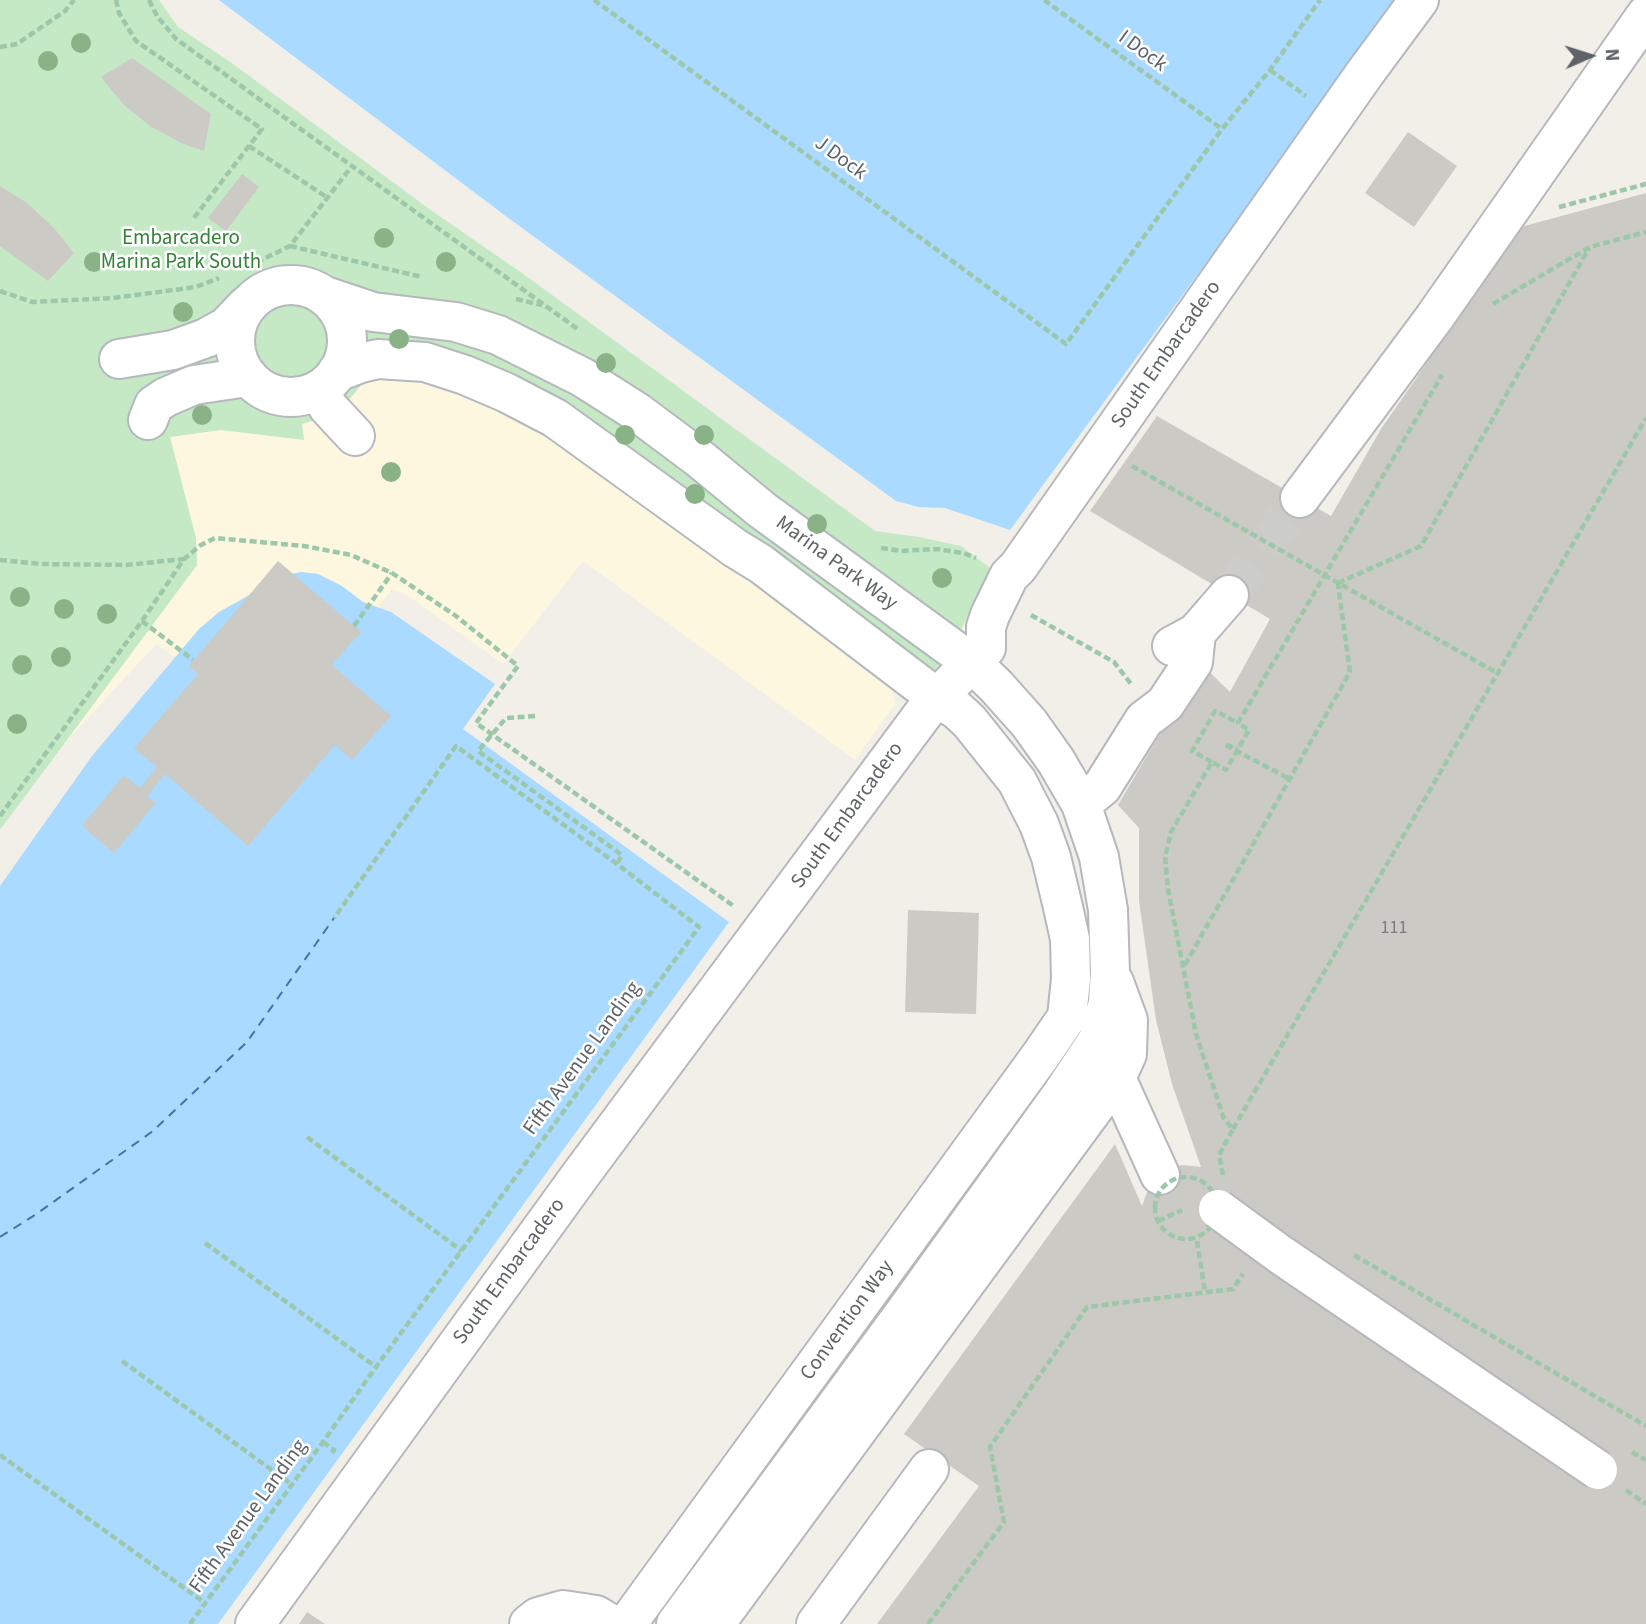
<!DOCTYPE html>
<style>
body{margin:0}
#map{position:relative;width:1646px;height:1624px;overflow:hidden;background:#f1efe8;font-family:"Source Sans 3",sans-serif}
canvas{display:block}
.north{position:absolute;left:1555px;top:21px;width:70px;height:70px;-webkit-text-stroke:5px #fff;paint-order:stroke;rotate:87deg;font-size:19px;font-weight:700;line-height:28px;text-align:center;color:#5f6368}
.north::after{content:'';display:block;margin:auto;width:24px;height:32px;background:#5f6368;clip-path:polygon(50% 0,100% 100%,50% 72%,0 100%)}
</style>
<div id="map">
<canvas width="1646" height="1624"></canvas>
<div class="north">N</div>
</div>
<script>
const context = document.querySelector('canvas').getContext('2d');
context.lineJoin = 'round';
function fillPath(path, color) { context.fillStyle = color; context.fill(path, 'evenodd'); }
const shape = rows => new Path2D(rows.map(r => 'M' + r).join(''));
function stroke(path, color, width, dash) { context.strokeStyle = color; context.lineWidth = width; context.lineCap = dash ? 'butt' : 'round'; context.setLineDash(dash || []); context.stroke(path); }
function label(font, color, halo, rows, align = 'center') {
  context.font = font + ' "Source Sans 3",sans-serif'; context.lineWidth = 5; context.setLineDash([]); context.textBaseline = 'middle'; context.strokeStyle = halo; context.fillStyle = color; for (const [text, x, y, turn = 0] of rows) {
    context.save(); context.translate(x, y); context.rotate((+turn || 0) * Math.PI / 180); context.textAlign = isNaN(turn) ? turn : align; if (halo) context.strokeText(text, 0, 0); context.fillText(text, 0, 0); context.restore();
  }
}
fillPath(shape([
 [371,373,431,376,547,426,892,684,895,704,855,760,583,561,503,664,407,595,392,589,361,632,189,666,156,644,63,745,197,565,196,538,170,437,221,430,304,439,302,424,328,416]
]), '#fef7e0');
fillPath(shape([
 [0,0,159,0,178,27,229,61,432,211,522,273,875,531,919,537,961,546,990,568,957,638,914,701,547,426,431,376,371,373,348,401,328,416,302,424,304,440,221,430,170,437,196,538,197,565,0,830]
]), '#c5e8c5');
fillPath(shape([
 [219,0,1399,0,1010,530,945,508,919,507,896,501,507,217],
 [301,572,318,574,342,586,363,602,391,612,495,684,463,729,729,922,218,1624,0,1624,0,886,92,756,199,629,219,612,285,575]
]), '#aadaff');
stroke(shape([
 [0,1237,35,1215,153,1131,247,1042,334,918]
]), '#4174aa', 2, [9, 7]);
fillPath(shape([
 [132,58,211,114,204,151,181,143,150,126,123,104,101,77],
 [1408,132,1457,166,1414,227,1365,193],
 [242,174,259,187,226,231,208,218],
 [0,186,27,203,54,228,74,253,48,281,0,246],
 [1646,193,1646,1624,877,1624,979,1486,904,1434,1115,1144,1142,1206,1150,1184,1166,1169,1182,1165,1201,1167,1172,1084,1156,1020,1139,901,1139,828,1118,805,1201,664,1230,692,1270,619,1090,511,1157,416,1331,516,1381,429,1521,227],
 [278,561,361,632,332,665,391,716,352,760,335,745,248,846,165,774,147,796,156,803,114,853,82,826,124,775,140,788,157,767,134,748,198,674,189,666],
 [908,910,979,913,976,1014,905,1012],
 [307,1612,325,1624,299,1624]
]), '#cccac5');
stroke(shape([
 [1229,595,1300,498]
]), '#ccccc8', 38, [38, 19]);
const minor = shape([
 '235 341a56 56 0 1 1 112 0a56 56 0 1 1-112 0Z',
 [325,296,373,312,456,322,498,335,582,377,637,412,700,459,762,510,972,663,996,686,1029,723,1056,761,1081,804,1099,857,1108,910,1110,973,1108,1003,1098,1040,1062,1094,905,1312,676,1624],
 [119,359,173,350,206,338,226,327,246,306],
 [337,372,361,363,378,359,425,362,465,375,507,393,555,418,735,548,761,564,937,698,957,710,969,721,1017,781,1039,824,1051,857,1063,907,1070,939,1071,979,1067,1017,1041,1055,627,1624],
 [320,390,328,407,355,436],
 [148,420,154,405,166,397,194,385,247,377],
 [1300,498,1434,318,1646,15],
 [1172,646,1196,633,1229,595],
 [1081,804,1102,787,1144,720,1165,704,1193,662,1196,633],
 [1116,1078,1160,1175],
 [255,1624,582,1173,929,706,986,648,986,627,990,615,1009,576,1018,567,1365,73,1419,0],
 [529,1624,538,1617,563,1610,596,1615,611,1624],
 [715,1624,1116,1078,1127,1054,1128,1020,1114,982],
 [816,1624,929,1469]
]);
stroke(minor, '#b5b8bc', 42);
stroke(shape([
 [116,0,119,13,136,41,262,129,193,219],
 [149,0,157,16,176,39,579,330],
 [594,0,1066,344,1222,129,1270,70,1320,0],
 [1044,0,1222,129],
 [0,47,17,44,65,11,74,0],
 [1270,70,1306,96],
 [249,146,328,198],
 [1559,207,1646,184],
 [290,246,422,277],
 [247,267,290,246,352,166],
 [0,291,32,302,113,298,196,287,219,278],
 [516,299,542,305],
 [1493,304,1590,247,1646,232],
 [1132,466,1499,674],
 [881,548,901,551,936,549,963,553,976,558],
 [0,560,41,564,126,565,184,559],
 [1338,583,1421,546,1589,248],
 [1031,615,1114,662,1131,684],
 [142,621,193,660],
 [354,626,392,573],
 [535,716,506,718,478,751,622,855,617,864],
 [1226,745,1238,749],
 [1244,755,1290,779],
 [1212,762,1192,751,1215,711,1238,723],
 [0,816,142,621,184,559,201,545,215,538,304,546,351,555,392,573,456,616,518,666,476,723,735,907],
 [1185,965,1350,672,1338,584],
 [1233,1129,1646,418],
 [307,1137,462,1251],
 [1223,1175,1219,1155,1233,1129,1224,1119,1196,1034,1168,889,1165,857,1171,832,1212,762,1226,770,1249,730,1238,723,1442,375],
 [1197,1241,1205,1292],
 [205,1243,376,1367],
 [1354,1255,1646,1426],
 [122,1361,291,1484],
 [323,1442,334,1450,332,1453],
 [1632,1452,1646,1460],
 [0,1455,205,1603],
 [1626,1490,1646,1504],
 [190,1624,323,1442,376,1367,699,927,617,864,456,746,334,918],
 [928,1624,1004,1522,990,1447,1087,1307,1233,1289,1243,1274]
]), '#9cc7a9', 4.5, [7, 3.5]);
stroke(minor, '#fff', 38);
const minorBridge = shape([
 [1218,1209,1281,1255,1598,1470]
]);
stroke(minorBridge, '#b5b8bc', 42, []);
stroke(shape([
 [1226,745,1244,755],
 '1155 1208a31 31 0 1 1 62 0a31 31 0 1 1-62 0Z',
 [1158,1221,1182,1210]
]), '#9cc7a9', 4.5, [7, 3.5]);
stroke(minorBridge, '#fff', 38);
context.fillStyle = '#89b387';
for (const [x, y] of [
 [81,43],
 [48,61],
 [384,238],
 [94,262],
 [446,262],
 [183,312],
 [399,339],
 [606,363],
 [202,415],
 [625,435],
 [704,435],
 [391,472],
 [695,494],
 [817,524],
 [942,578],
 [20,597],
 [64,609],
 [107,614],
 [61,657],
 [22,665],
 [17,724]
]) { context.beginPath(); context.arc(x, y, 10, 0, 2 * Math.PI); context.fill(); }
label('18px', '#7a7d7f', null, [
 ["111",1394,929]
]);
label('21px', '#5f6368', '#fff', [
 ["I Dock",1142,52,36],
 ["J Dock",840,159,36],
 ["South Embarcadero",1167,355,-55],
 ["Marina Park Way",836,564,36],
 ["South Embarcadero",848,816,-54],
 ["Fifth Avenue Landing",583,1059,-54],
 ["South Embarcadero",510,1272,-54],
 ["Convention Way",848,1321,-54],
 ["Fifth Avenue Landing",249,1517,-54]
]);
label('21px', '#348238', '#fff', [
 ["Embarcadero",181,239],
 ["Marina Park South",181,263]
]);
</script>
